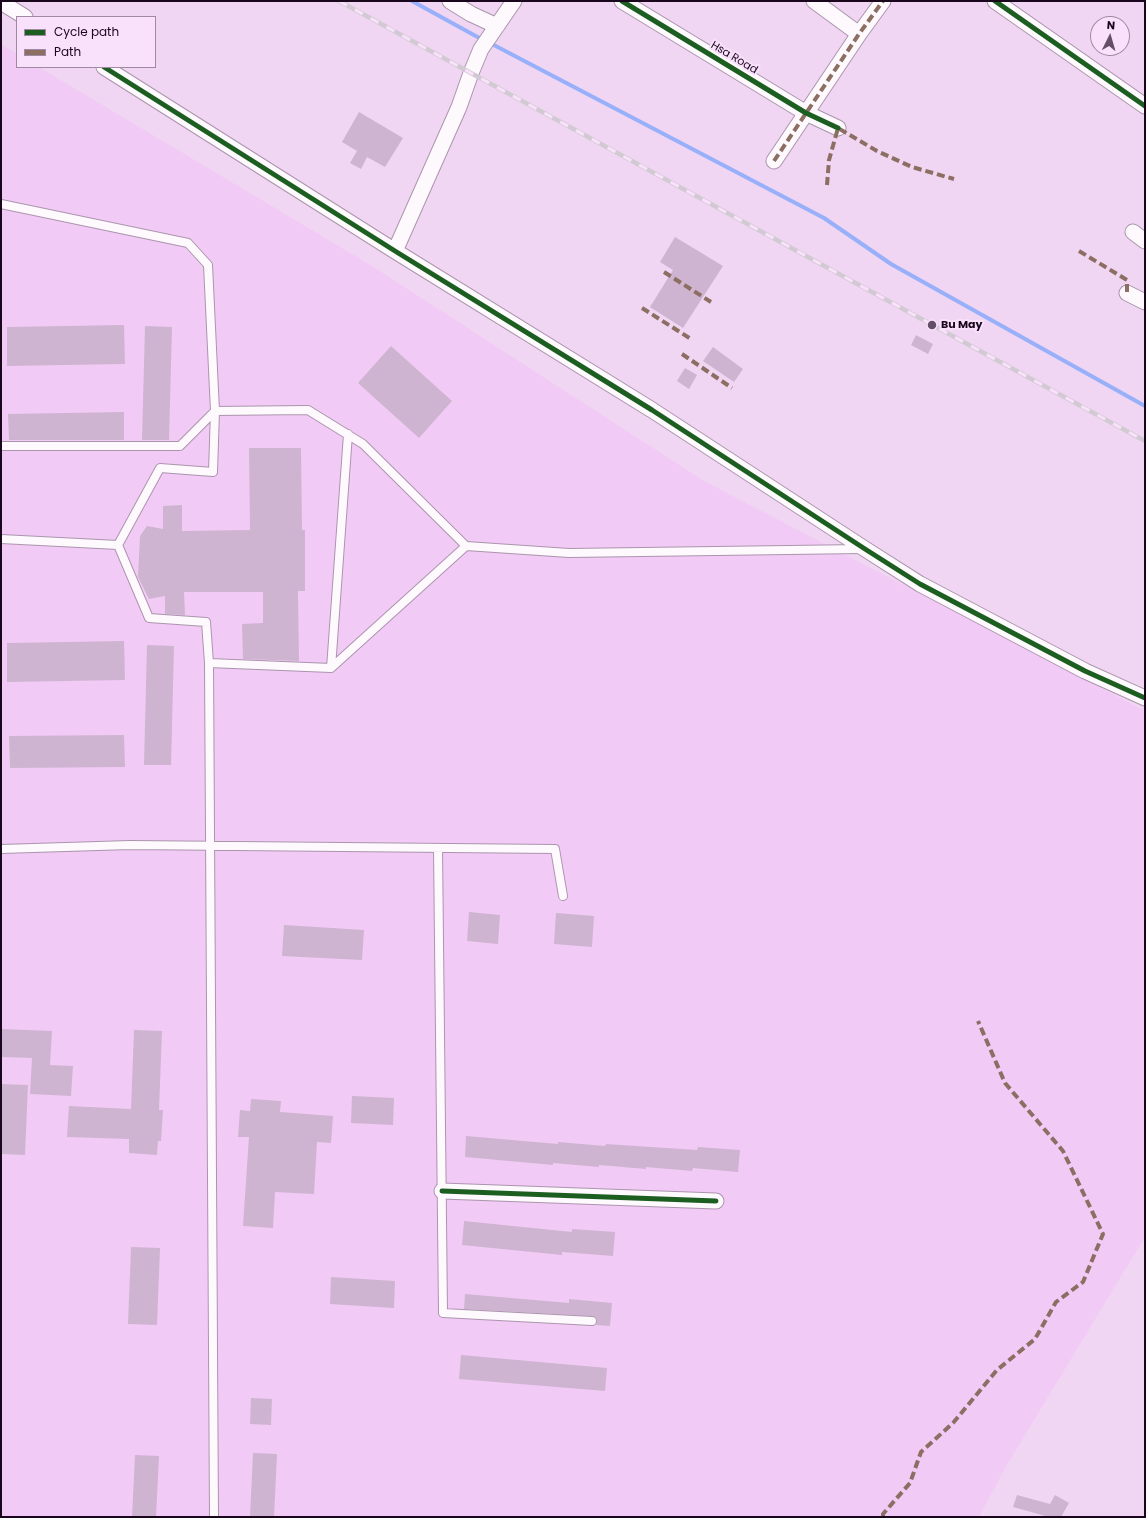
<!DOCTYPE html>
<style>
body{margin:0}
#map{position:relative;width:1146px;height:1518px;overflow:hidden;background:#f0d6f2;font-family:Poppins,sans-serif}
canvas{display:block}
.frame{position:absolute;inset:0;border:2px solid #1a061d;pointer-events:none}
.legend{position:absolute;left:16px;top:16px;width:140px;height:52px;box-sizing:border-box;background:#f9e1fb;border:1px solid #a089a2;margin:0;padding:5px 7px;list-style:none;font-size:12px;color:#1a061d}
.legend li{display:flex;align-items:center;gap:8px;height:20px}
.legend b{width:20px;border:1px solid #a089a2}
.north{position:absolute;left:1090px;top:16px;width:40px;height:40px;box-sizing:border-box;background:#f9e1fb;border:1px solid #a089a2;border-radius:50%;rotate:5deg;font-size:11px;font-weight:700;line-height:16px;text-align:center;color:#1a061d}
.north::after{content:'';display:block;margin:auto;width:14px;height:18px;background:#654f68;clip-path:polygon(50% 0,100% 100%,50% 72%,0 100%)}
</style>
<div id="map">
<canvas width="1146" height="1518"></canvas>
<div class="frame"></div>
<ul class="legend">
<li><b style="height:5px;background:#1b5e20"></b>Cycle path</li>
<li><b style="height:5px;background:#8d6e63"></b>Path</li>
</ul>
<div class="north">N</div>
</div>
<script>
const context = document.querySelector('canvas').getContext('2d');
context.lineJoin = 'round';
function fillPath(path, color) { context.fillStyle = color; context.fill(path, 'evenodd'); }
const shape = rows => new Path2D(rows.map(r => 'M' + r).join(''));
function stroke(path, color, width, dash) { context.strokeStyle = color; context.lineWidth = width; context.lineCap = dash ? 'butt' : 'round'; context.setLineDash(dash || []); context.stroke(path); }
function label(font, color, halo, rows, align = 'center') {
  context.font = font + ' Poppins,sans-serif'; context.lineWidth = 4; context.setLineDash([]); context.textBaseline = 'middle'; context.strokeStyle = halo; context.fillStyle = color; for (const [text, x, y, turn = 0] of rows) {
    context.save(); context.translate(x, y); context.rotate((+turn || 0) * Math.PI / 180); context.textAlign = isNaN(turn) ? turn : align; if (halo) context.strokeText(text, 0, 0); context.fillText(text, 0, 0); context.restore();
  }
}
fillPath(shape([
 [1,44,17,54,17,67,39,67,372,266,704,481,1145,711,1145,1237,1008,1463,979,1517,1,1517]
]), '#f2caf6');
stroke(shape([
 [412,1,483,40],
 [490,43,824,218,891,264,1145,406]
]), '#98b0fa', 4);
fillPath(shape([
 [359,112,403,138,385,167,367,157,361,169,350,163,357,151,342,142],
 [675,237,723,266,683,328,650,307,673,270,660,262],
 [124,325,125,364,7,366,7,327],
 [145,326,172,327,169,440,142,440],
 [916,335,933,344,928,354,911,345],
 [391,346,452,401,419,438,358,383],
 [713,347,743,369,734,382,703,361],
 [685,368,697,375,689,389,677,381],
 [124,412,124,440,9,440,8,414],
 [249,448,301,448,302,530,305,530,305,591,298,591,299,661,243,659,242,624,263,623,263,592,184,592,185,615,165,614,165,596,149,599,138,577,140,536,147,526,163,529,163,506,182,505,182,531,250,530],
 [124,641,125,680,7,682,7,643],
 [147,645,174,646,171,765,144,765],
 [124,735,125,767,10,768,9,736],
 [469,912,500,915,498,944,467,941],
 [556,913,594,916,592,947,554,944],
 [284,925,364,930,362,960,282,956],
 [1,1029,52,1031,50,1065,73,1066,71,1096,30,1094,32,1058,1,1057],
 [134,1030,162,1031,159,1110,163,1110,161,1141,158,1141,157,1155,129,1153,129,1139,67,1137,69,1106,131,1109],
 [1,1084,28,1085,25,1155,1,1154],
 [352,1096,394,1098,393,1125,351,1123],
 [251,1099,281,1101,280,1112,333,1116,331,1143,317,1142,314,1194,275,1192,273,1228,243,1226,249,1137,238,1137,240,1110,250,1111],
 [466,1136,558,1144,558,1142,605,1146,606,1144,697,1150,698,1147,740,1150,738,1172,693,1168,692,1171,646,1167,646,1169,599,1165,599,1167,553,1163,553,1165,465,1157],
 [464,1221,572,1232,572,1229,615,1232,613,1256,562,1252,562,1255,462,1245],
 [131,1247,160,1248,157,1325,128,1324],
 [331,1277,395,1281,394,1308,330,1304],
 [465,1294,569,1303,569,1299,612,1303,610,1326,596,1325,597,1319,592,1316,464,1309],
 [461,1355,607,1368,605,1391,459,1379],
 [251,1398,272,1399,271,1425,250,1424],
 [253,1453,277,1454,274,1517,250,1517],
 [135,1455,159,1456,156,1517,132,1517],
 [1017,1495,1050,1504,1055,1495,1069,1503,1061,1517,1049,1517,1013,1507]
]), '#ceb4d0');
const lane = shape([
 [1,204,188,243,208,265,215,411,180,446,1,446],
 [1,539,118,545,160,468,213,472,215,411,308,410,363,444,466,546,569,553,862,549],
 [118,545,149,618,206,622,209,663,331,668,466,546],
 [209,663,214,1517],
 [331,668,348,434],
 [438,848,443,1313,592,1321],
 [1,849,130,845,555,849,563,896]
]);
const street = shape([
 [450,1,471,14,497,26],
 [622,1,806,113,838,128],
 [814,1,859,34],
 [995,1,1145,106],
 [1,2,25,17],
 [104,67,395,251,652,410,865,549,920,584,1085,671,1145,698],
 [774,161,859,34,883,1],
 [1133,232,1145,241],
 [395,251,459,107,471,73,481,49,514,1],
 [1127,293,1145,302],
 [442,1191,716,1201]
]);
stroke(lane, '#ab95ad', 10);
stroke(street, '#ab95ad', 17);
stroke(lane, '#fdf9fd', 8);
stroke(street, '#fdf9fd', 15);
const rail = shape([
 [339,1,1145,441]
]);
stroke(rail, '#d2cad3', 4.5);
stroke(rail, '#f9e1fb', 3, [9]);
stroke(shape([
 [774,161,859,34,883,1],
 [827,185,829,160,838,128,877,151,912,167,954,179],
 [1079,251,1127,280,1127,293],
 [664,272,711,302],
 [642,308,691,339],
 [682,354,732,388],
 [883,1517,883,1514,910,1483,921,1452,953,1423,997,1370,1035,1339,1056,1302,1083,1282,1103,1234,1063,1151,1005,1083,978,1021]
]), '#8d6e63', 4, [8, 4]);
stroke(shape([
 [622,1,806,113,838,128],
 [995,1,1145,106],
 [104,67,395,251,652,410,865,549,920,584,1085,671,1145,698],
 [442,1191,716,1201]
]), '#1b5e20', 5);
for (const [x, y, r, color] of [
 [932,325,5,"#654f68"]
]) { const dot = new Path2D(); dot.arc(x, y, r, 0, 2 * Math.PI); context.fillStyle = color; context.fill(dot); stroke(dot, '#f9e1fb', 1.5); }
label('11px', '#1a061d', '#f9e1fb', [
 ["Hsa Road",734,58,31]
]);
label('bold 11px', '#1a061d', '#f9e1fb', [
 ["Bu May",941,325]
], 'left');
</script>
